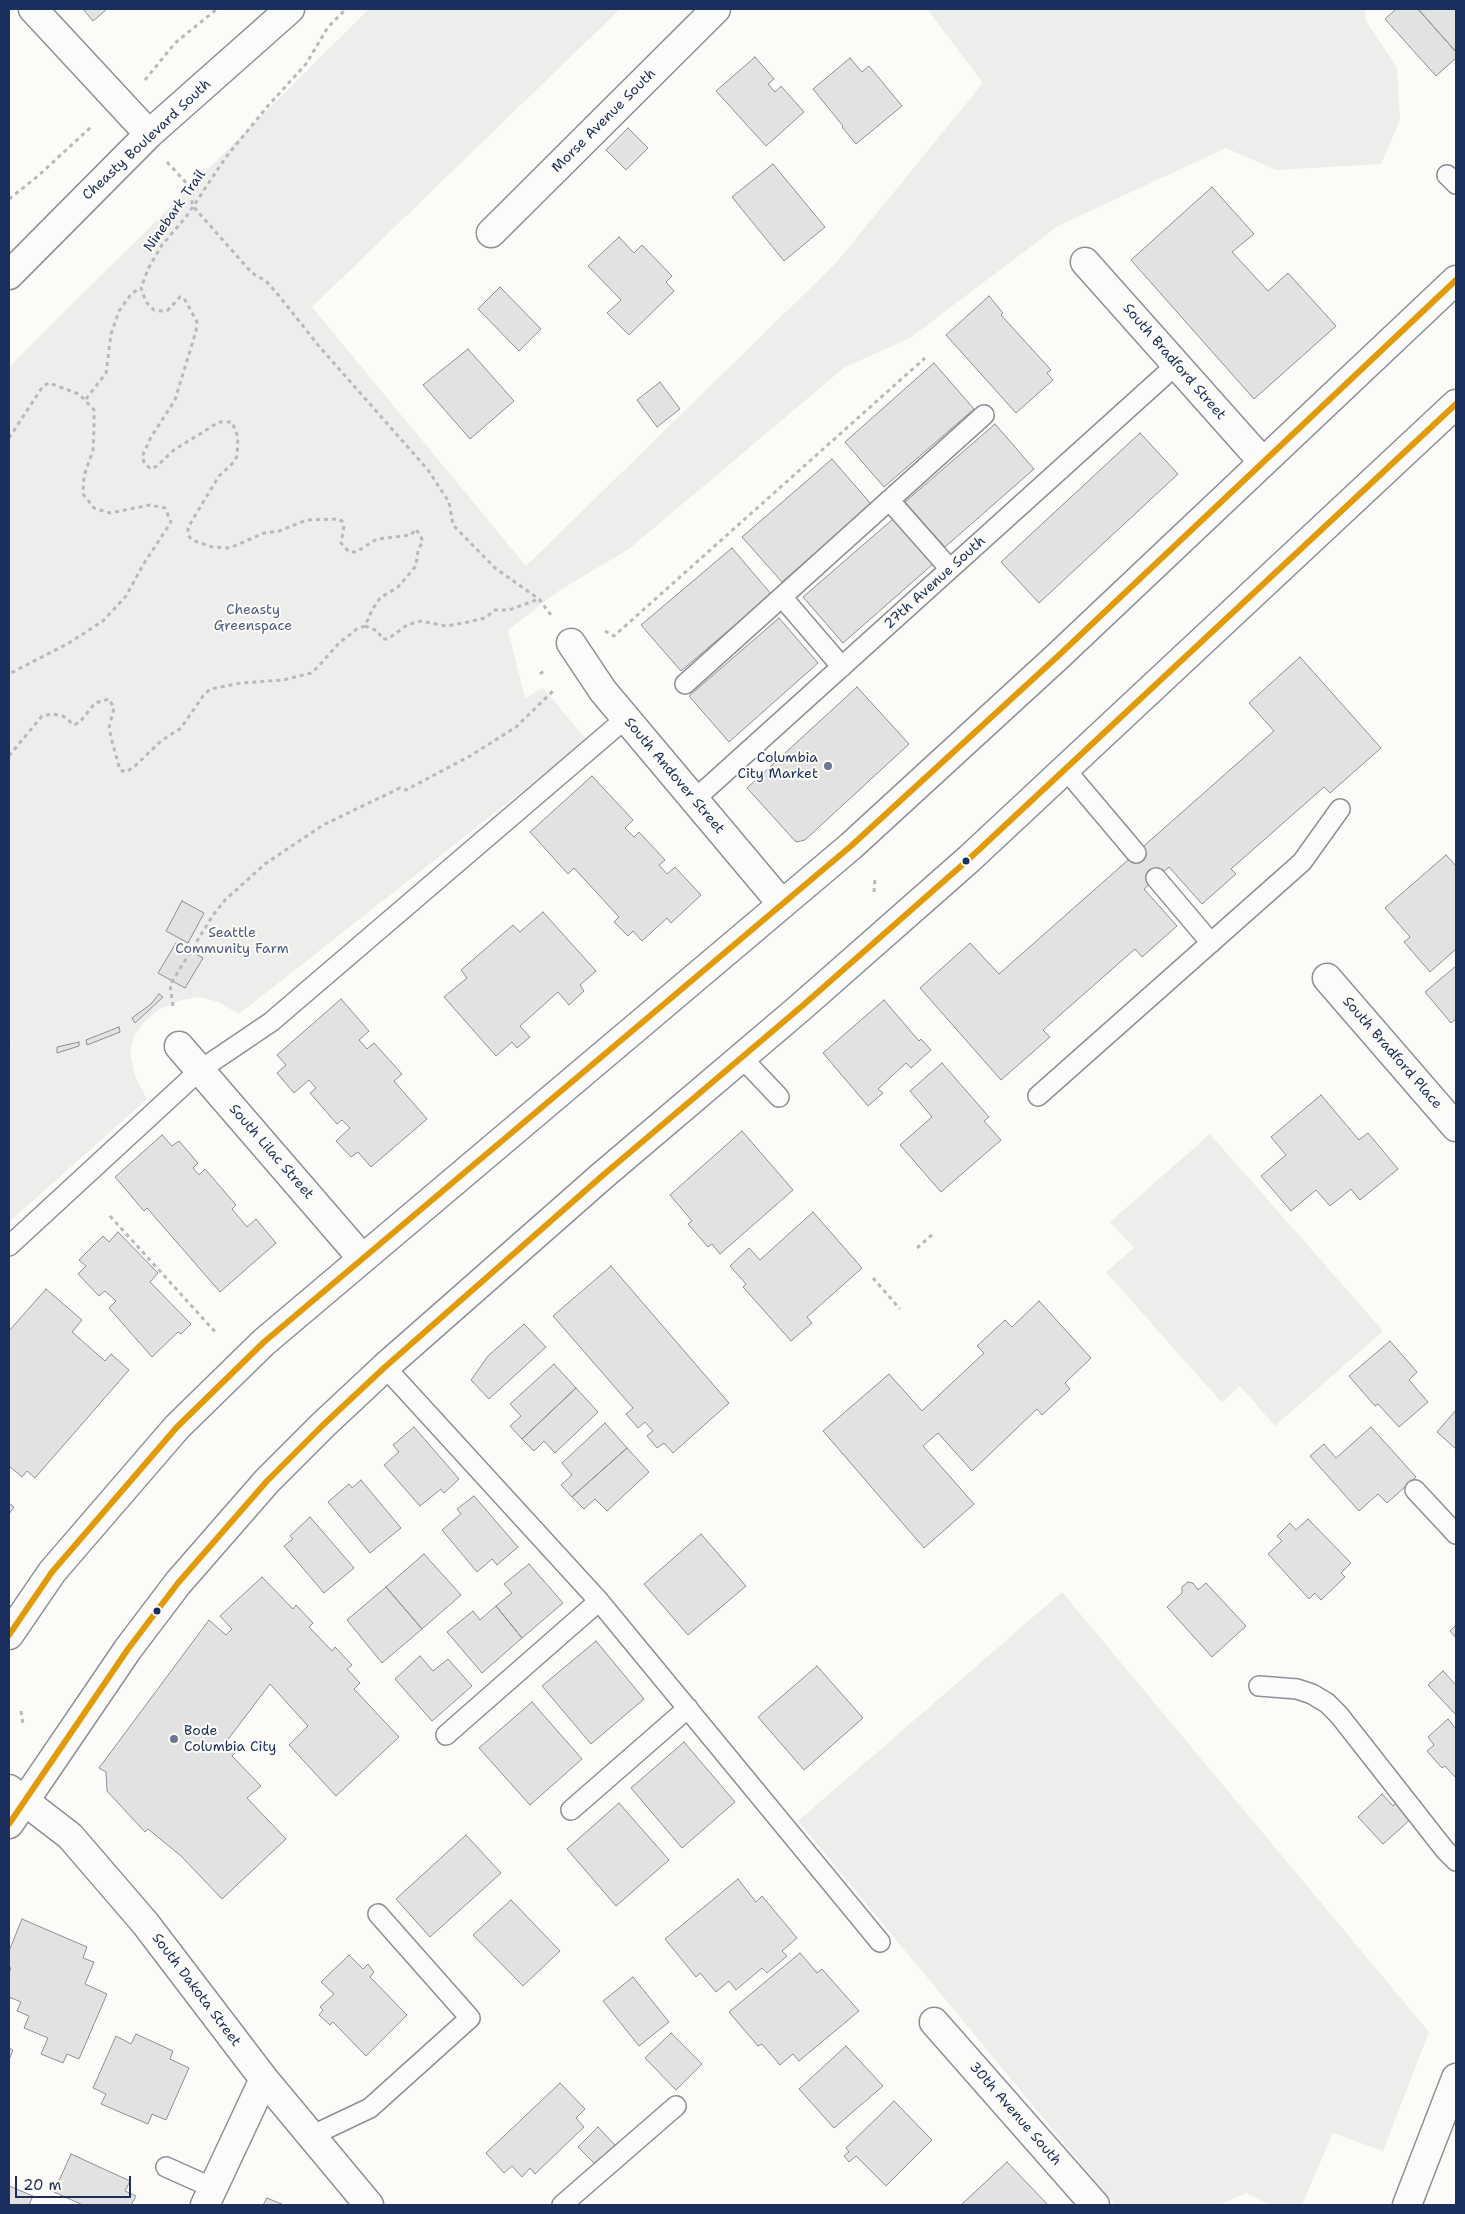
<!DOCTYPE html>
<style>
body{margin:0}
#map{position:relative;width:1465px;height:2214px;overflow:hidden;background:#fcfbf8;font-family:"Shantell Sans",sans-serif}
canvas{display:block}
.frame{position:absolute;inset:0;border:10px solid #1b2f5e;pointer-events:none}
.scale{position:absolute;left:15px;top:2176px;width:116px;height:22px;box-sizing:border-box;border:2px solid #1b2f5e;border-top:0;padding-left:6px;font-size:15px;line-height:18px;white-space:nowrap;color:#1b2f5e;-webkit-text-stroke:4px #fdfcf7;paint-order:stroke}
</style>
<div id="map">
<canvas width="1465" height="2214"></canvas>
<div class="frame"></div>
<div class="scale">20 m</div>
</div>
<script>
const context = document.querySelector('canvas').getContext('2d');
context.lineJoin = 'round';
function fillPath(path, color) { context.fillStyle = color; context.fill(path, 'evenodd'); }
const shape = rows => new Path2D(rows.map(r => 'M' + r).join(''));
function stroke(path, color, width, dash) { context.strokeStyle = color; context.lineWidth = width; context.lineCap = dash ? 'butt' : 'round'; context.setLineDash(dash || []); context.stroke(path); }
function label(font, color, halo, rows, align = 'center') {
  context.font = font + ' "Shantell Sans",sans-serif'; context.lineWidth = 4; context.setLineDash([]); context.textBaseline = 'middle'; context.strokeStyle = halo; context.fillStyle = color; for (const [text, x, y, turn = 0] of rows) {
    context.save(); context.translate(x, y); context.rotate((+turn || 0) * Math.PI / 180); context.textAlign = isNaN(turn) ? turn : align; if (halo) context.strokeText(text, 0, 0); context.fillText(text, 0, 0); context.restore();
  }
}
fillPath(shape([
 [369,9,620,9,312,307,526,566,836,263,983,83,927,9,1366,9,1365,19,1397,68,1400,120,1381,164,1276,170,1226,148,1058,226,910,338,845,367,629,549,560,590,508,630,525,698,543,688,587,740,239,1014,218,1002,200,997,182,1000,160,1009,145,1021,134,1036,130,1052,135,1076,147,1099,9,1222,9,1043,12,1040,9,1041,9,367],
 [1210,1134,1383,1331,1275,1426,1240,1386,1222,1403,1106,1272,1134,1248,1110,1222],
 [1062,1592,1429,2032,1383,2151,1333,2133,1302,2205,1270,2205,1246,2193,1219,2205,1115,2205,798,1821]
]), '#ededec');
const building = shape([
 [83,9,107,9,93,21,83,9],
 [1396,9,1418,9,1456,52,1456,58,1436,76,1385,19,1396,9],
 [1418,9,1454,9,1456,11,1456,52,1418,9],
 [755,57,774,79,768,84,775,92,781,86,804,112,766,146,716,91,755,57],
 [850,58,862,72,869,66,902,106,856,144,842,127,843,126,813,89,850,58],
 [628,128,648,148,626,170,606,150,628,128],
 [773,164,825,227,784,261,732,197,773,164],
 [1212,187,1254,234,1232,252,1268,291,1288,273,1336,326,1254,399,1131,260,1212,187],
 [619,237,634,253,642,245,672,276,666,282,674,291,629,335,607,313,621,300,588,266,619,237],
 [500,287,541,329,519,351,478,309,500,287],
 [989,296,1003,313,1001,315,1051,370,1047,373,1053,380,1016,413,946,335,989,296],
 [468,349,514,401,470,439,423,385,468,349],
 [934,363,974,409,884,487,845,442,934,363],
 [660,382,680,409,657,427,637,400,660,382],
 [995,424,1034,469,945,547,905,502,995,424],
 [1140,433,1178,474,1039,603,1001,562,1140,433],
 [832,459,871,504,782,582,742,537,832,459],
 [893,519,933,564,843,643,803,597,893,519],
 [732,548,771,594,681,671,641,625,732,548],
 [779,618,818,663,729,742,689,696,779,618],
 [1300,657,1381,748,1330,793,1324,787,1231,869,1236,874,1202,904,1169,867,1144,889,1177,926,1142,957,1135,949,1043,1030,1050,1037,1001,1080,920,988,970,943,999,974,1274,731,1249,703,1300,657],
 [857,687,909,744,805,840,796,842,747,788,857,687],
 [592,776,633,820,625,828,634,837,639,832,665,860,659,865,667,874,675,867,701,895,671,923,667,918,642,941,633,931,628,936,614,922,619,917,574,868,568,874,530,832,592,776],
 [1446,855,1456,866,1456,949,1430,972,1404,942,1410,937,1385,908,1446,855],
 [182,901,204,913,188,943,166,931,182,901],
 [543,912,596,971,580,985,584,991,569,1005,558,992,520,1026,530,1037,517,1048,512,1042,496,1056,444,997,467,978,461,970,513,925,520,932,543,912],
 [176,943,203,958,185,988,158,973,176,943],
 [1456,966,1456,1019,1451,1023,1425,992,1456,966],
 [159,994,163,997,135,1023,132,1018,151,1004,159,994],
 [341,999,369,1031,359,1040,367,1049,374,1043,402,1074,394,1081,427,1119,371,1167,358,1152,351,1157,336,1141,350,1128,342,1120,337,1124,310,1093,316,1088,309,1080,294,1093,277,1073,286,1065,277,1055,341,999],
 [884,1000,919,1041,921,1039,931,1050,911,1068,906,1063,878,1089,883,1093,868,1106,823,1053,884,1000],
 [119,1027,120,1032,87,1045,86,1040,119,1027],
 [79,1042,79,1046,57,1053,57,1047,79,1042],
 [942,1063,989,1117,984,1121,1001,1140,941,1192,900,1145,932,1117,910,1091,942,1063],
 [1321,1095,1359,1140,1368,1133,1398,1169,1360,1200,1351,1189,1330,1206,1316,1190,1291,1211,1261,1176,1286,1155,1271,1137,1321,1095],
 [742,1131,793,1190,720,1254,712,1244,708,1247,688,1224,692,1221,670,1195,742,1131],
 [162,1135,172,1146,179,1141,198,1163,193,1168,199,1175,205,1169,236,1205,232,1209,247,1227,256,1219,276,1243,220,1292,147,1208,144,1211,115,1177,162,1135],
 [813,1212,862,1268,807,1317,812,1323,791,1341,743,1287,746,1284,730,1266,749,1248,760,1260,813,1212],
 [118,1232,158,1273,150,1282,191,1324,181,1334,178,1332,152,1357,109,1308,116,1301,105,1291,99,1296,78,1274,86,1266,79,1260,103,1236,109,1242,118,1232],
 [611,1266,729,1403,673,1453,664,1443,657,1448,647,1436,653,1431,645,1422,638,1428,626,1414,633,1408,553,1316,611,1266],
 [46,1289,82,1320,72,1332,105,1361,111,1354,129,1370,35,1478,27,1471,22,1477,9,1466,9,1331,46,1289],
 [1039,1301,1091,1358,1065,1383,1070,1389,1042,1415,1037,1409,972,1471,938,1433,923,1446,974,1504,924,1548,823,1431,889,1374,922,1411,984,1353,977,1346,1005,1320,1012,1327,1039,1301],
 [524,1324,546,1347,489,1399,471,1380,488,1356,524,1324],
 [1390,1341,1417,1372,1409,1380,1428,1402,1399,1427,1378,1404,1375,1406,1349,1376,1390,1341],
 [554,1364,576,1388,522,1439,510,1426,521,1416,510,1404,554,1364],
 [576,1388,598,1412,555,1453,544,1441,534,1451,522,1439,576,1388],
 [1456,1410,1456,1449,1437,1432,1456,1410],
 [605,1423,627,1448,572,1497,561,1485,572,1475,562,1463,605,1423],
 [414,1427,459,1479,444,1493,441,1489,420,1506,384,1465,399,1452,393,1445,414,1427],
 [1371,1427,1416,1477,1387,1503,1378,1494,1359,1511,1310,1456,1324,1444,1336,1458,1371,1427],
 [627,1448,649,1472,607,1511,595,1499,584,1509,572,1497,627,1448],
 [361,1480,401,1528,370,1553,328,1502,349,1484,352,1488,361,1480],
 [474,1496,518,1547,497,1565,492,1559,477,1572,442,1530,461,1514,457,1509,474,1496],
 [9,1503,14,1507,9,1514,9,1503],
 [310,1517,354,1568,324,1593,284,1546,293,1539,290,1536,310,1517],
 [1308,1519,1351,1563,1341,1573,1345,1577,1321,1600,1315,1593,1309,1599,1268,1554,1282,1541,1277,1536,1290,1523,1296,1530,1308,1519],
 [701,1534,746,1586,688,1635,644,1584,701,1534],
 [424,1554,461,1595,422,1629,386,1587,424,1554],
 [529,1564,563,1603,522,1638,496,1606,512,1593,504,1584,529,1564],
 [262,1577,293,1609,296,1605,313,1623,309,1627,332,1651,335,1647,352,1665,347,1669,360,1683,354,1689,399,1737,336,1796,289,1745,308,1726,270,1684,226,1742,237,1750,232,1756,261,1786,247,1798,286,1839,222,1899,181,1856,148,1829,145,1832,107,1791,106,1772,99,1768,209,1620,226,1635,232,1629,220,1616,262,1577],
 [1188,1582,1193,1583,1198,1590,1206,1583,1246,1626,1212,1657,1167,1607,1182,1593,1182,1587,1188,1582],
 [386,1587,422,1629,382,1663,347,1620,386,1587],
 [496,1606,522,1638,482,1673,447,1632,473,1611,480,1620,496,1606],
 [1456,1625,1456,1638,1450,1631,1456,1625],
 [596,1641,644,1699,591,1744,542,1686,596,1641],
 [420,1656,433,1671,448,1659,472,1686,432,1721,395,1679,420,1656],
 [817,1666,863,1718,804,1770,758,1717,817,1666],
 [1443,1671,1456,1685,1456,1715,1428,1685,1443,1671],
 [532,1702,582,1759,530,1805,479,1748,532,1702],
 [1448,1719,1456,1729,1456,1778,1445,1766,1442,1768,1427,1751,1434,1745,1428,1737,1448,1719],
 [684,1742,735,1802,682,1848,631,1788,684,1742],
 [1382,1794,1393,1806,1397,1802,1412,1818,1383,1844,1358,1817,1382,1794],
 [619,1803,669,1860,616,1906,567,1849,619,1803],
 [466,1835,501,1873,430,1937,396,1899,466,1835],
 [738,1879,756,1902,762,1896,797,1938,782,1951,787,1956,767,1973,762,1968,736,1990,729,1981,716,1992,700,1973,696,1977,665,1939,738,1879],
 [511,1900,560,1951,523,1986,473,1935,511,1900],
 [22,1919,87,1947,83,1958,94,1962,85,1984,107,1994,79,2059,67,2054,63,2063,41,2054,48,2038,24,2028,29,2016,17,2011,21,2002,9,1997,9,1973,11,1968,9,1967,9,1951,22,1919],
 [800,1953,817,1973,822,1969,859,2011,799,2061,793,2054,780,2065,762,2044,758,2046,729,2012,800,1953],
 [349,1955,363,1969,368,1964,374,1972,370,1977,407,2015,366,2056,333,2022,330,2025,319,2015,323,2010,320,2007,334,1994,321,1982,349,1955],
 [633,1977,669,2022,639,2046,603,2001,633,1977],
 [671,2033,702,2064,676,2090,645,2058,671,2033],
 [136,2034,173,2051,170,2059,189,2068,166,2120,152,2114,148,2124,101,2104,106,2094,93,2088,116,2036,131,2044,136,2034],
 [846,2046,883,2086,834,2128,799,2089,846,2046],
 [9,2048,13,2050,9,2060,9,2048],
 [560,2083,585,2109,576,2118,584,2127,535,2174,530,2168,522,2177,512,2166,504,2173,486,2153,560,2083],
 [894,2101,932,2140,886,2186,856,2156,849,2162,844,2156,849,2152,846,2148,894,2101],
 [598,2127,615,2145,595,2164,578,2147,598,2127],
 [71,2154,130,2181,125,2191,136,2196,131,2205,83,2205,54,2192,71,2154],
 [1007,2162,1048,2205,961,2205,1007,2162],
 [9,2186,33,2196,29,2205,9,2205,9,2186],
 [267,2198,284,2205,263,2205,267,2198]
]);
fillPath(building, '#e2e2e2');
stroke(building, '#8c9097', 1);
const lane = shape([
 [1447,175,1456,184],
 [889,500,950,569],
 [782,597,842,667],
 [685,684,984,415],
 [1066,770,1136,853],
 [694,800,1176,365],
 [1156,878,1211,943],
 [741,1057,779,1097],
 [1038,1096,1302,862,1340,809],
 [9,1246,200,1070,271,1022,625,719],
 [385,1367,599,1601,880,1942],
 [1415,1490,1456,1534],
 [1259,1686,1297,1689,1312,1694,1327,1703,1339,1715,1445,1850,1456,1861],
 [446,1735,599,1601],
 [571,1810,688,1708],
 [311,2136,370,2108,470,2018,378,1914],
 [166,2167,213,2188],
 [562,2205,676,2106]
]);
const street = shape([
 [33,9,149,134],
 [491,233,716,9],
 [1085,262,1263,462],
 [9,275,149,134,290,9],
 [571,643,603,691,782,904],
 [1327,978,1456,1127],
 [179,1046,362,1258],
 [9,1789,70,1836,145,1923,264,2079,369,2205],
 [934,2022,1095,2205],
 [205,2205,264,2079],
 [1407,2205,1456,2078]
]);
const secondary = shape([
 [9,1635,52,1572,177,1427,264,1342,851,846,1057,657,1456,280],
 [9,1824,128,1649,178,1583,267,1481,323,1425,385,1367,602,1176,801,1007,969,859,1456,404]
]);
stroke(lane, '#8c9097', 22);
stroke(street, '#8c9097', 31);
stroke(secondary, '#8c9097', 31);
stroke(shape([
 [145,80,175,43,217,9],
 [167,162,192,189,192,205,252,273,266,281,280,297,318,345,428,470,449,502,453,525,495,568,539,599,551,615],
 [9,199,38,176,91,127],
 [86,399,106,373,111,334,119,311,132,293,141,288],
 [9,438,43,386,49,383,79,394,94,410,94,427,93,450,84,476,83,494,94,508,110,513,150,505,165,508,171,522,143,565,126,596,103,621,69,643,9,674],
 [365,626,378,631,382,639,388,639,407,625,421,621,446,626,468,622,485,618,495,610,509,610,539,599],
 [605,631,614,636,925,358],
 [540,674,546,669],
 [9,756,42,716,52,714,63,716,74,725,80,722,95,703,109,699,114,708,109,728,112,741,120,770,126,772,134,767,161,741,181,728,203,696,210,689,241,683,283,680,311,673,318,667,339,643,357,629,365,626,372,610,380,598,398,587,416,566,418,550,423,541,416,529,411,535,377,539,356,552,349,552,341,543,344,526,342,521,337,519,307,520,279,531,264,533,230,548,212,547,192,540,188,535,188,528,193,519,219,476,234,462,237,456,238,437,232,422,219,422,174,450,157,466,151,469,145,464,142,457,151,437,175,400,196,331,197,322,184,298,180,297,168,310,161,311,154,310,146,302,141,288,148,269,162,245,186,217,226,157,267,107,306,64,328,27,346,9],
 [874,892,875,879],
 [173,1006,170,985,213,915,225,900,265,864,323,825,400,788,406,790,470,756,516,727,554,690],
 [110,1216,217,1334],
 [917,1248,933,1234],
 [873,1278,900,1309],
 [21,1711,23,1724]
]), '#b6b9bd', 3, [4, 4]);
stroke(lane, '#fbfbf9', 19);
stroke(street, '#fbfbf9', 28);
stroke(secondary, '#fbfbf9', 28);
stroke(shape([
 [9,1635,52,1572,177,1427,264,1342,851,846,1057,657,1456,280],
 [9,1824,128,1649,178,1583,267,1481,323,1425,385,1367,602,1176,801,1007,969,859,1456,404]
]), '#e19a09', 6);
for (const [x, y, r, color] of [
 [828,766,5,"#6a7694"],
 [966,861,4.5,"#1b2f5e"],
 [157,1611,4.5,"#1b2f5e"],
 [174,1739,5,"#6a7694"]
]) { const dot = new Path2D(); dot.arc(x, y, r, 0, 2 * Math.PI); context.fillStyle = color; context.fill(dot); stroke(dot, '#fdfcf7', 2); }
label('14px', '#1b2f5e', '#fdfcf7', [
 ["Morse Avenue South",604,121,-45],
 ["Cheasty Boulevard South",147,140,-43],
 ["Ninebark Trail",175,211,-55],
 ["South Bradford Street",1174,362,49],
 ["27th Avenue South",935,583,-42],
 ["South Andover Street",674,776,50],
 ["South Bradford Place",1392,1053,49],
 ["South Lilac Street",271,1152,49],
 ["South Dakota Street",196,1990,53],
 ["30th Avenue South",1015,2114,49]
]);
label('14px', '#4c5c7f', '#fdfcf7', [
 ["Cheasty",253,610],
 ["Greenspace",253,626],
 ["Seattle",232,933],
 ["Community Farm",232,949]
]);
label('14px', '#1b2f5e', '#fdfcf7', [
 ["Columbia",818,758],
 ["City Market",818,774],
 ["Bode",184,1731,"left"],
 ["Columbia City",184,1747,"left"]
], 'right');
</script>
